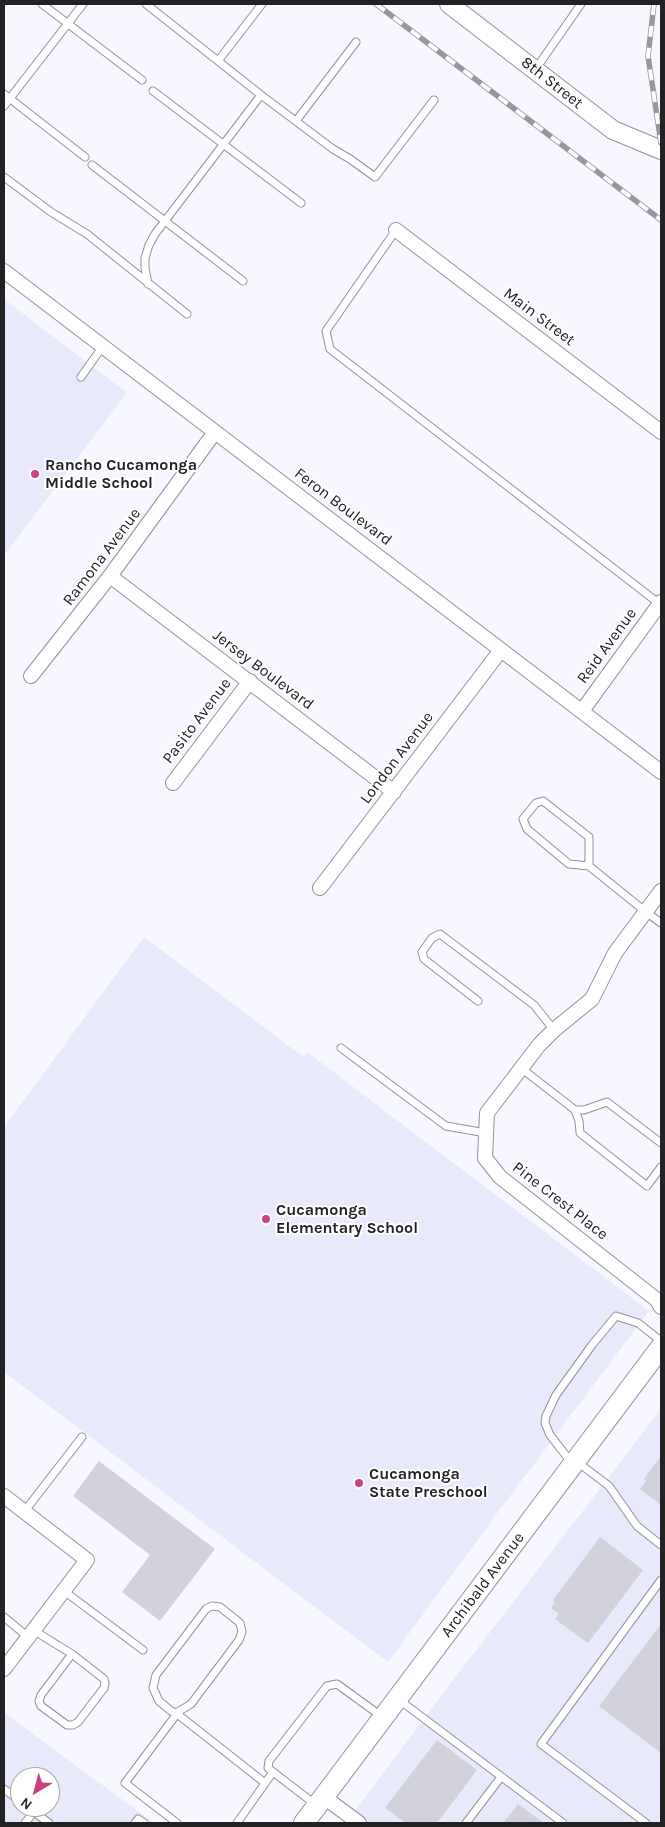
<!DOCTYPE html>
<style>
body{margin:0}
#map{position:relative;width:665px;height:1827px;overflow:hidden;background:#f6f7ff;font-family:Karla,sans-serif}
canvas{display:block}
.frame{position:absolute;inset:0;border:5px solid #222225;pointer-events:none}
.north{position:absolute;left:10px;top:1767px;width:50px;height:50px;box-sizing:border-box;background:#fff;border:1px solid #a7a7a8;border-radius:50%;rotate:217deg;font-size:14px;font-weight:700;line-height:20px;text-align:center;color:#222225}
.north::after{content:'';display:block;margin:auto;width:18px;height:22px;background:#c94280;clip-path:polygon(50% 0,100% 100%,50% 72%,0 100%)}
</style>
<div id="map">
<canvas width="665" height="1827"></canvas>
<div class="frame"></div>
<div class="north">N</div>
</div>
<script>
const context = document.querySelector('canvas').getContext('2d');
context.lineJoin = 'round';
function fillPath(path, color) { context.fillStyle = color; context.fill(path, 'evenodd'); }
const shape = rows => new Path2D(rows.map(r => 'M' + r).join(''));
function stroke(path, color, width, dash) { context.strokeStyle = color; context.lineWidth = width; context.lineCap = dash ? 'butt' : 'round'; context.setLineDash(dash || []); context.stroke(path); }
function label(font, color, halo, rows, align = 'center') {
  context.font = font + ' Karla,sans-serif'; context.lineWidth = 4; context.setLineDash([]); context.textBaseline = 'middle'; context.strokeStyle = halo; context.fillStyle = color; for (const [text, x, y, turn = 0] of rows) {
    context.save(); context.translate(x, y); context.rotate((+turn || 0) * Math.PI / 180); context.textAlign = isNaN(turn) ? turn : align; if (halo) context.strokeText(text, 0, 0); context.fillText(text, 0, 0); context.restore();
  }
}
fillPath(shape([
 [4,299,127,393,4,555],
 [144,937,303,1057,307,1052,649,1311,501,1508,388,1662,4,1372,4,1127],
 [661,1409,661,1823,346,1823,438,1700],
 [6,1714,154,1823,4,1823,4,1716],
 [20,1777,50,1777,50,1807,20,1807]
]), '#e8e9fa');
fillPath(shape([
 [661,1456,661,1505,640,1489,646,1481,644,1479],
 [99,1461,215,1549,160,1621,122,1592,150,1555,73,1496],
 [600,1537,643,1570,588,1643,555,1619,559,1614,551,1608,555,1602,553,1600],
 [661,1624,661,1753,599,1706],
 [437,1740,477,1770,437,1823,406,1823,385,1808],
 [518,1804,544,1823,503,1823]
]), '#d2d2dc');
const service = shape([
 [42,4,142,80],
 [146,4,261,95,333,149,350,159,375,177,434,100],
 [218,61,262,4],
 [535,70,581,4],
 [153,91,301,203],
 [4,94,85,157],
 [4,106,83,4],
 [296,121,356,42],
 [92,165,243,281],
 [4,177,51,212,87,234,187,314],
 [396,230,326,331,330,349,661,605],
 [148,284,145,268,145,258,149,245,155,234,261,95],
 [81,377,103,346],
 [589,866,589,837,543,801,536,803,523,819,527,829,569,864,589,866,646,912,661,923],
 [478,1001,424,959,422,952,432,938,440,934,534,1005,554,1030],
 [341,1048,446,1126,486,1133],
 [521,1068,575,1110,579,1121,580,1133,647,1186,661,1167],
 [575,1110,584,1110,607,1102,661,1143],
 [576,1461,609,1486,637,1526,661,1545],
 [571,1462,550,1435,545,1423,546,1416,556,1395,592,1345,616,1316,638,1323,661,1341],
 [24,1512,82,1437],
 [64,1591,143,1650],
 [212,1606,220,1607,240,1623,242,1632,239,1640,191,1704,176,1713,171,1711,159,1701,153,1688,156,1675,206,1609,212,1606],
 [4,1617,28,1637],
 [33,1630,72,1654,104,1679,105,1683,104,1688,78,1722,73,1725,67,1725,41,1706,39,1701,41,1695,72,1654],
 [398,1699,563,1823],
 [4,1789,20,1801],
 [316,1805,268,1768,269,1761,327,1686,337,1684,381,1716],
 [27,1807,49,1823],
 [25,1823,34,1812],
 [135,1823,138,1819,144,1823],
 [177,1823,125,1783,176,1715,176,1713,265,1783],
 [237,1823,273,1772],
 [466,1823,501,1777],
 [646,1823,541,1744,661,1580]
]);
const minor = shape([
 [396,230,661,432],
 [4,271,661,772],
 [110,576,394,792],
 [31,676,110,576,215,432],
 [582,711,661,602],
 [173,783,250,681],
 [320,888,501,650],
 [661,891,615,953,592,999,554,1030,539,1045,487,1113,485,1158,500,1177,657,1300,661,1307],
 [4,1496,87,1560,4,1669],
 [324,1797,359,1823]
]);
const tertiary = shape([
 [449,4,613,130,661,150]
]);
const secondary = shape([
 [304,1823,661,1347]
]);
stroke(service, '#91919a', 9);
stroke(minor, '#91919a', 16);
stroke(tertiary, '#91919a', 20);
stroke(secondary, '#91919a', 22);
stroke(service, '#fff', 7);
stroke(minor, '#fff', 14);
stroke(tertiary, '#fff', 18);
stroke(secondary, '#fff', 20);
const rail = shape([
 [376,4,661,220],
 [654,4,648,56,661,143]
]);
stroke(rail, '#97979d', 5.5);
stroke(rail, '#fff', 4, [11]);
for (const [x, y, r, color] of [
 [35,474,5,"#c94280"],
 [266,1219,5,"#c94280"],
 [359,1483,5,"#c94280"]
]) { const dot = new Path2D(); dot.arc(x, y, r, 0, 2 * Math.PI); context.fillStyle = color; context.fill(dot); stroke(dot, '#fff', 2); }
label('16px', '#222225', '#fff', [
 ["8th Street",552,83,38],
 ["Main Street",539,317,37],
 ["Feron Boulevard",343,507,37],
 ["Ramona Avenue",102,557,-53],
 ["Reid Avenue",607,646,-54],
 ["Jersey Boulevard",263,670,37],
 ["Pasito Avenue",197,721,-53],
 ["London Avenue",397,758,-53],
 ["Pine Crest Place",560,1201,38],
 ["Archibald Avenue",483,1585,-53]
]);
label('bold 16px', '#222225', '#fff', [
 ["Rancho Cucamonga",45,465],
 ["Middle School",45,483],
 ["Cucamonga",276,1210],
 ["Elementary School",276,1228],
 ["Cucamonga",369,1474],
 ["State Preschool",369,1492]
], 'left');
</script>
